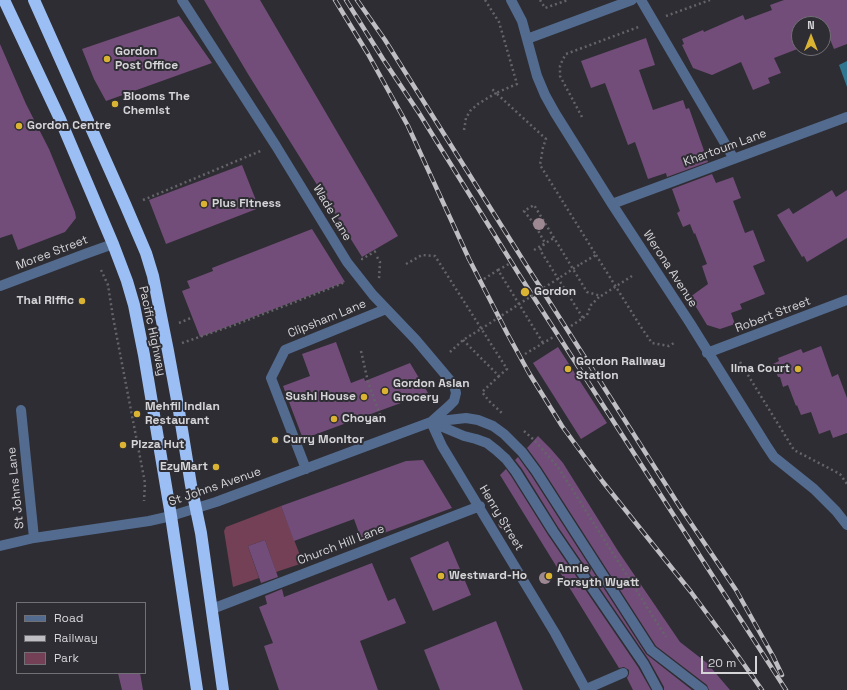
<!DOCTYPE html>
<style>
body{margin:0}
#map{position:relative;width:847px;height:690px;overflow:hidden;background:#2e2d33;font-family:"Space Grotesk",sans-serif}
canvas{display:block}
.legend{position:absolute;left:16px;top:602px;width:130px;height:72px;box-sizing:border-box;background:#2e2d33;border:1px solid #717075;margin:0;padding:5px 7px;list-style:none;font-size:12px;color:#d5d5d8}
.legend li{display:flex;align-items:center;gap:8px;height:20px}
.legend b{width:20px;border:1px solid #717075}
.north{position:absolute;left:791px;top:16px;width:40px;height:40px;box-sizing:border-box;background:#2e2d33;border:1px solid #717075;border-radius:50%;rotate:0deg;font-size:11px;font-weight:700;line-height:16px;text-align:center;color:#d5d5d8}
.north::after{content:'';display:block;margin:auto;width:14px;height:18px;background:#dab333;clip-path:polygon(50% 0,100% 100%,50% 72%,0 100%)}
.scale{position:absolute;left:701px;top:656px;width:56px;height:18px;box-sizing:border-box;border:2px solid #d5d5d8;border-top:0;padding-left:5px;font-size:12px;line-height:14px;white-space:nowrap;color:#d5d5d8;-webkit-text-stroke:3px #2e2d33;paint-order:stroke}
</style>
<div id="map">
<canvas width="847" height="690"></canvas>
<ul class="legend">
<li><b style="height:5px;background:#536b8f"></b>Road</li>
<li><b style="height:5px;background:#bfbec2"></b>Railway</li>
<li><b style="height:11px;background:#734055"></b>Park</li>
</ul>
<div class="north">N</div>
<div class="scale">20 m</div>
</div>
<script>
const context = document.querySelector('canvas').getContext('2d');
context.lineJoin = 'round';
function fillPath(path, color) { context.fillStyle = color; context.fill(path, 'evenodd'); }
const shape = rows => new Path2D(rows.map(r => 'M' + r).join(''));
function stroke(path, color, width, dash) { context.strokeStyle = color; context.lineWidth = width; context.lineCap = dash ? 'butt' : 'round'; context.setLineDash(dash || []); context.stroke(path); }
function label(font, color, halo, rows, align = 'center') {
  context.font = font + ' "Space Grotesk",sans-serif'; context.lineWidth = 4; context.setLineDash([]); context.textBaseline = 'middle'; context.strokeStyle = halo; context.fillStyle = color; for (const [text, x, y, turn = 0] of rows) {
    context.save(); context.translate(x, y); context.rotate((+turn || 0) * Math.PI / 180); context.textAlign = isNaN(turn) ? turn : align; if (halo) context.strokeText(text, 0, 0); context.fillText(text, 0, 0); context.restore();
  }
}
fillPath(shape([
 [281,506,303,563,276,572,265,540,248,546,259,578,233,587,224,531,226,527]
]), '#734055');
fillPath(shape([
 [847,61,847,87,839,65]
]), '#2f7791');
fillPath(shape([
 [204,0,260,0,398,236,362,257,248,74],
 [784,0,847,0,847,44,834,49,829,37,823,40,823,24,799,24,799,48,800,48,774,58,781,73,768,78,770,83,753,90,741,62,712,75,693,68,682,45,684,44,682,39,703,30,704,32,743,15,745,20,772,10,770,5],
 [179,16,212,63,106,101,94,79,82,49],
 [646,38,655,65,639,70,653,110,683,100,686,109,689,108,708,162,667,177,666,173,648,179,635,142,628,145,605,83,591,88,581,61],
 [0,44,26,104,49,149,75,212,76,218,65,232,18,250,12,234,0,238],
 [242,165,259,208,166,244,149,200],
 [712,174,716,183,733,177,741,198,733,201,745,233,753,230,765,261,753,266,765,294,740,304,742,309,731,313,735,324,720,329,707,325,690,297,708,284,702,266,707,264,695,233,694,234,690,224,683,227,677,213,680,211,672,189],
 [832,190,836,197,847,190,847,238,807,262,804,256,802,257,777,215,789,208,793,214],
 [312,229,345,282,200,337,182,291,190,288,187,281,213,271,212,268],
 [336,342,351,383,364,378,365,381,410,363,428,393,303,439,283,386,310,376,302,354],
 [821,346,832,377,838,374,847,398,847,433,833,438,830,430,819,434,811,412,801,415,797,405,796,406,788,385,783,387,780,377,778,377,773,364,779,361,778,358,801,349,803,353],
 [558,347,607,423,581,439,533,363],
 [538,436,550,448,563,463,618,551,680,642,707,663,730,690,709,690,707,685,656,646,541,467,527,448],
 [518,457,531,475,646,654,692,690,664,690,664,687,649,660,558,527,522,469,515,460],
 [423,460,452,508,362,541,354,519,294,541,281,506,406,461],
 [506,469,511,476,548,535,638,667,651,690,633,690,627,678,629,674,629,670,624,667,619,668,500,475],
 [265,540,278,577,261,583,248,546],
 [448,541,471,595,433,611,410,558],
 [372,563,388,601,395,598,406,623,360,641,378,690,279,690,264,646,273,643,259,607,267,604,265,596,282,589,284,597],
 [496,621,523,690,440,690,424,650],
 [118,673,140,673,143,690,122,690]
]), '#734d79');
stroke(shape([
 [485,0,499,22,517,84,496,93,546,139,543,147,540,165,596,255,579,265],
 [540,0,545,8,568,0],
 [666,16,710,0],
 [582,117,560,76,560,66,563,59,566,54,641,26],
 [464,130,466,118,470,111,478,104,496,93,492,89],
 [143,200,263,150],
 [534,250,554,238],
 [377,257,380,262,379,279],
 [363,259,362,259,376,251,376,250],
 [406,264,422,255,435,256,507,369,499,376,463,340],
 [101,270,108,285,113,317,145,483,144,501],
 [498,270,509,264],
 [484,279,498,270,543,343],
 [583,318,587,315,591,305,600,296],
 [179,323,193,317],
 [571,326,583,318,540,250,545,243,535,225,524,211,534,205,587,292,601,296,632,276],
 [641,327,652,343,669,346,674,343],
 [182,343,234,325,287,305,341,284,344,282],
 [361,351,368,382,380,415],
 [450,352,463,340,481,329],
 [525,354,555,336],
 [740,362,794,450,840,474,847,484],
 [499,376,482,392,489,401,503,414],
 [524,431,534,440,558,467,666,637]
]), '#646469', 2.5, [2, 3]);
stroke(shape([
 [182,0,276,146,347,262,373,295,416,340,454,385,456,393,454,401,449,406,431,422],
 [511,0,522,21,537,76,545,95,555,113,612,204,690,323,766,445,774,457,814,489,836,511,847,525],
 [641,0,734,159],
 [527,39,632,0],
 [612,204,847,117],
 [0,286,85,254,113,244],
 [707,353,847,300],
 [21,410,34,538],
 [431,422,442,446,555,633,586,690],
 [433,423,464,436,476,439,487,443,496,450,506,459,516,472,553,531,644,664,658,690],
 [306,469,271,378,285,350,386,309],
 [0,546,34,538,149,521,171,516,216,502,431,422,466,418,478,420,493,426,504,434,522,452,536,471,651,650,703,690],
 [212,609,480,506],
 [586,689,623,673]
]), '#536b8f', 10);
stroke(shape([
 [4,0,60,119,113,244,127,281,134,305,144,355,171,516,197,690],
 [34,0,125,204,146,253,153,276,168,351,179,411,191,485,201,533,223,690]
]), '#9bbff4', 12);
const rail = shape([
 [335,0,368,54,408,126,469,259,507,333,529,373,562,426,603,482,691,592,731,646,762,690],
 [346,0,383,59,419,113,520,276,786,690],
 [357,0,385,40,528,268,680,507,736,590,773,656,782,675]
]);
stroke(rail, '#bfbec2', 4.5);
stroke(rail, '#2e2d33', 3, [9]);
stroke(shape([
 [596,255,641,327],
 [481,329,579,265]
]), '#646469', 2.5, [2, 3]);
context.fillStyle = '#9d8892';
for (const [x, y] of [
 [539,224],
 [504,523],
 [545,578]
]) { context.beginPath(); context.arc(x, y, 6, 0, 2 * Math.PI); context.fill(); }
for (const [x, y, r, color] of [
 [107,59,4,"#dab333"],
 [115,104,4,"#dab333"],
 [19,126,4,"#dab333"],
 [204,204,4,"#dab333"],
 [525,292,5,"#dab333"],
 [82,301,4,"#dab333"],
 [568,369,4,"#dab333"],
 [798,369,4,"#dab333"],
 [385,391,4,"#dab333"],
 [364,397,4,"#dab333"],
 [137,414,4,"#dab333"],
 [334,419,4,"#dab333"],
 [275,440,4,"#dab333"],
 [123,445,4,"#dab333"],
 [216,467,4,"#dab333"],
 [441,576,4,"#dab333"],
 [549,576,4,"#dab333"]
]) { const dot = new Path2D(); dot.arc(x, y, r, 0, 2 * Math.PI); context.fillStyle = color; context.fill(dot); stroke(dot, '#2e2d33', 1.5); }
label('bold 12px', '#d5d5d8', '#2e2d33', [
 ["Gordon",115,52],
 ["Post Office",115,66],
 ["Blooms The",123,97],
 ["Chemist",123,111],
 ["Gordon Centre",27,126],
 ["Plus Fitness",212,204],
 ["Gordon",534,292],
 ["Thai Riffic",74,301,"right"],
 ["Gordon Railway",576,362],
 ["Station",576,376],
 ["Ilma Court",790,369,"right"],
 ["Gordon Asian",393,384],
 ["Grocery",393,398],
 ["Sushi House",356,397,"right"],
 ["Mehfil Indian",145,407],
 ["Restaurant",145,421],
 ["Choyan",342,419],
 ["Curry Monitor",283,440],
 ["Pizza Hut",131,445],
 ["EzyMart",208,467,"right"],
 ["Annie",557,569],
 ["Forsyth Wyatt",557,583],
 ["Westward-Ho",449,576]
], 'left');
label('12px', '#d5d5d8', '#2e2d33', [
 ["Khartoum Lane",725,148,-20],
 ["Wade Lane",332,213,59],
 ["Moree Street",52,253,-21],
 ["Werona Avenue",670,269,57],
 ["Robert Street",773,315,-21],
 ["Clipsham Lane",327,319,-22],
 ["Pacific Highway",152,331,78],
 ["St Johns Avenue",215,487,-19],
 ["St Johns Lane",16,488,-96],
 ["Henry Street",501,518,59],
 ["Church Hill Lane",341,545,-21]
]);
</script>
